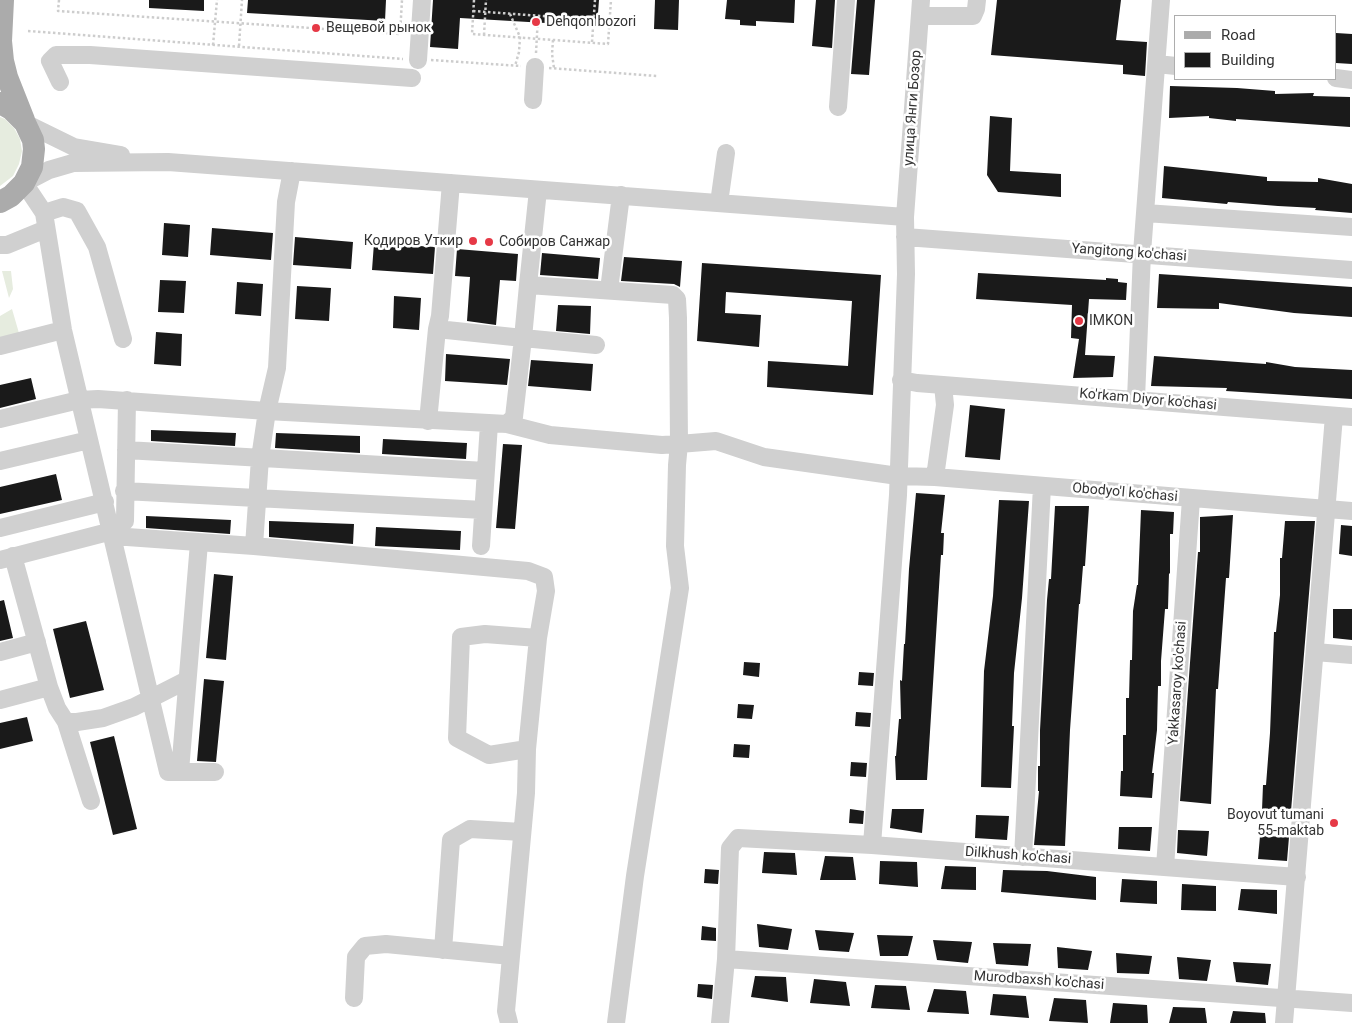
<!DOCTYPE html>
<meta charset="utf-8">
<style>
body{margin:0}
#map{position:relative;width:1352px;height:1023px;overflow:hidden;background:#fff;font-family:Roboto,sans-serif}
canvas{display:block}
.legend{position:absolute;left:1174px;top:15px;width:162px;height:65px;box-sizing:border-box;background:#fff;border:1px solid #adadad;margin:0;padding:6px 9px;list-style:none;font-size:15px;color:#333}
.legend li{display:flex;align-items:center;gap:10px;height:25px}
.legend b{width:25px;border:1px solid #adadad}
</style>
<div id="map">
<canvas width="1352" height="1023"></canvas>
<ul class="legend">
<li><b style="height:6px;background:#ababab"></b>Road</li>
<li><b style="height:14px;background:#1a1a1a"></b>Building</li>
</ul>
</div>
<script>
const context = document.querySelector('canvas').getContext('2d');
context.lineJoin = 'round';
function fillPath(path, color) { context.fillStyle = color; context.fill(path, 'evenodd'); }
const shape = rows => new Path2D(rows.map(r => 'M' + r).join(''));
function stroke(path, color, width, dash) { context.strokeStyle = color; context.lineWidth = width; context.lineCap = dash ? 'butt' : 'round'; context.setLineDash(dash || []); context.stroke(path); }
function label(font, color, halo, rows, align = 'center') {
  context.font = font + ' Roboto,sans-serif'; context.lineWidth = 5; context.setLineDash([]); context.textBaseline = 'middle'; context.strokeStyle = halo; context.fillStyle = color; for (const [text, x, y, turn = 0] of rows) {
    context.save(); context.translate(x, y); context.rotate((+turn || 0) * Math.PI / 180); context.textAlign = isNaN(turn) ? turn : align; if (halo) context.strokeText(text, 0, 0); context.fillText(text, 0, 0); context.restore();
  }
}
fillPath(shape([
 [0,117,5,119,14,128,20,139,22,151,19,164,13,176,0,186],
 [2,271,11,271,13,289,9,298],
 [12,309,21,340,0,345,0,316]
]), '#e6ecdf');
fillPath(shape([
 [149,0,204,0,204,11,149,8],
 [248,0,386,0,385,21,247,13],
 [433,0,599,0,597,26,460,18,458,49,430,47],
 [655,0,679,0,678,30,654,29],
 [727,0,795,0,794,23,756,21,756,26,740,25,740,20,725,19],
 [816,0,835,0,832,48,812,46],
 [857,0,875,0,869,75,851,74],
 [997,0,1121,0,1116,40,1147,42,1145,76,1123,74,1123,65,991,55],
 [1336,33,1352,34,1352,64,1336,63],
 [1170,86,1237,88,1275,91,1275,94,1314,93,1313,96,1350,97,1350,127,1236,119,1236,121,1209,118,1209,116,1169,118],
 [990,116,1012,118,1010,171,1061,174,1061,197,998,192,987,175],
 [1164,166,1267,177,1267,181,1318,182,1318,178,1352,184,1352,213,1315,210,1316,208,1278,206,1228,202,1227,204,1162,198],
 [164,223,190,225,188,257,162,255],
 [212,228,273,233,271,260,210,255],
 [295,237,353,242,351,269,293,265],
 [374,243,435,247,433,274,372,270],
 [457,249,518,254,516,281,500,280,496,325,467,321,470,277,455,276],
 [542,253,600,258,598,279,540,275],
 [624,257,682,261,680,287,674,284,621,281],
 [702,263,881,275,873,395,767,387,768,361,848,366,852,301,726,292,725,313,761,315,759,347,697,341],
 [978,273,1106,280,1106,278,1118,279,1118,282,1127,283,1126,300,1089,299,1085,355,1115,356,1113,377,1073,378,1079,339,1071,338,1072,305,976,299],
 [1159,274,1352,287,1352,317,1294,313,1219,303,1219,309,1157,308],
 [160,280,186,281,184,313,158,312],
 [237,282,263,284,261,316,235,314],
 [297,286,331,288,329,321,295,319],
 [394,296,421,298,419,330,393,328],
 [558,305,591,306,590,334,556,331],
 [156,332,182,334,181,366,154,364],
 [446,354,510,359,507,385,445,381],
 [1154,356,1266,364,1266,362,1295,367,1352,370,1352,399,1226,391,1227,388,1151,386],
 [531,360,593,364,591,391,528,386],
 [31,378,36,399,0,408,0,385],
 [970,405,1005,409,1000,460,965,457],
 [151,430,236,433,235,446,151,441],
 [276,433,360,436,360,453,275,448],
 [383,439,467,443,466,459,382,454],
 [503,444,522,445,515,529,496,528],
 [56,474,62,500,0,514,0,487],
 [916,493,945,495,941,533,944,533,943,555,941,555,927,780,896,780,895,756,896,756,899,719,901,719,900,680,902,681,904,644,905,644,909,569],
 [999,500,1029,501,1022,598,1014,673,1012,726,1014,726,1011,788,981,787,984,671,993,596],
 [1055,506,1089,506,1085,566,1083,566,1080,604,1079,604,1070,730,1065,846,1034,845,1039,791,1038,791,1038,766,1040,766,1040,730,1047,600,1049,579,1051,579],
 [1141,510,1174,512,1173,534,1170,534,1170,574,1169,573,1168,609,1165,609,1161,661,1161,686,1158,686,1157,730,1152,773,1154,773,1152,798,1120,796,1121,771,1123,771,1123,735,1126,735,1126,698,1129,698,1130,660,1132,660,1133,611,1137,585,1138,585],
 [1233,515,1229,578,1226,578,1218,689,1216,689,1211,804,1180,801,1198,552,1200,552,1200,517],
 [146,516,231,520,230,534,146,528],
 [269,521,354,524,353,544,269,537],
 [1285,521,1315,521,1291,811,1262,810,1263,785,1266,785,1270,733,1274,632,1276,632,1280,595,1280,558,1282,558],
 [1341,525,1352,526,1352,556,1339,554],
 [376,527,461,531,460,550,375,546],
 [214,574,233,576,226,660,206,658],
 [4,600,13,638,0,641,0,601],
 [1333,609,1352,609,1352,640,1333,638],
 [86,621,104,690,70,698,53,629],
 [744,662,760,663,759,677,743,675],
 [859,672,874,673,873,686,858,685],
 [204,679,224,681,216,762,197,761],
 [738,704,754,705,752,719,737,718],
 [856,712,871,713,870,727,855,726],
 [27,717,33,741,0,749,0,723],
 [114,736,137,829,113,835,90,742],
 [734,744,750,745,749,758,733,757],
 [851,762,867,763,866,777,850,776],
 [850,809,864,811,863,824,849,823],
 [892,809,924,809,922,833,890,828],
 [976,815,1009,816,1007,840,975,838],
 [1119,827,1152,827,1150,851,1118,849],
 [1178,830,1209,831,1207,856,1177,853],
 [1260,836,1289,837,1287,861,1258,859],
 [764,852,795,853,797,875,762,873],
 [825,856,853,857,856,880,820,880],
 [880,861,917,862,918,887,879,884],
 [945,866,976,867,976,890,941,889],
 [705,869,719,870,718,884,704,883],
 [1003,870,1047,871,1096,877,1096,900,1001,892],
 [1122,879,1157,881,1157,904,1120,902],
 [1182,884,1216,886,1216,911,1181,910],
 [1241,889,1277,890,1277,914,1238,910],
 [757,924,792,929,788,950,759,947],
 [702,926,716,928,716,941,701,940],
 [815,930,854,933,849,952,819,950],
 [877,935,913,936,908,956,880,956],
 [933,940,972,942,968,963,937,960],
 [993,943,1031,944,1028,966,996,964],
 [1057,947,1092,951,1088,970,1058,968],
 [1116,953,1152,956,1149,974,1117,973],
 [1177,957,1211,960,1207,981,1179,979],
 [1233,962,1271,964,1268,985,1236,982],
 [755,976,786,977,788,1002,751,997],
 [814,979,846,982,850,1006,810,1003],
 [698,984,713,985,712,999,697,997],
 [875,985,906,986,910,1010,871,1008],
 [934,989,966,991,969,1014,927,1012],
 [993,994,1026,996,1029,1018,990,1015],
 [1054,998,1086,1000,1088,1023,1049,1021],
 [1113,1003,1147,1005,1148,1023,1110,1023],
 [1173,1007,1205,1008,1207,1023,1169,1023],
 [1233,1011,1265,1013,1266,1023,1230,1023]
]), '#1a1a1a');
stroke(shape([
 [59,0,58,11,400,34,402,0],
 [474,0,472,34,608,44,611,0],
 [473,11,610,21],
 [510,14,520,37,519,52,515,66],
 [28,31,403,59],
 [484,35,486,0],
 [553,40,552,54,554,68],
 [592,42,595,0],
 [213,45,217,0],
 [239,46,242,0],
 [536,53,538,16],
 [431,60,521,66],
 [549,68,657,76]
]), '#cdcdcd', 2.5, [2.5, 2.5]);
stroke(shape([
 [920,16,973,16,976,9,977,0],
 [418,60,422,0],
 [1157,64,1176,66],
 [1336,78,1352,80],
 [60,82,50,61,56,55,90,55,412,78],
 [533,100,535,67],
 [838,107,846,0],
 [25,123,74,147,121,155],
 [451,183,440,316,437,329,523,338,528,285,673,295,677,299,678,318,679,444,662,445,550,435,507,424],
 [719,203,726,153],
 [44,213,63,207,77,211,97,247,123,339],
 [1145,213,1352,227],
 [905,237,1352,270],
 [0,245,7,245,46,229],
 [528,285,538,190],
 [609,290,621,195],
 [0,346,63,330],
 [901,380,917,383,943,385,945,405,935,477],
 [943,385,1352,417],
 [1136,399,1142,253,1161,0],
 [0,419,79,400,98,399,267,411,507,424,514,417,523,338,596,345],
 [428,421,437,329],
 [126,450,485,471],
 [0,461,89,440],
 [124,491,483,510],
 [125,521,127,400],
 [0,528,105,502],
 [113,536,254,546,528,571,544,577,546,591,538,638,527,749,526,793,506,1011,509,1023],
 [254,546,260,458,267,411,277,368,286,202,292,171],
 [481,546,489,424],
 [13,556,49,687,57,708,66,722,77,722,103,718,134,707,187,680],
 [0,560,112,531],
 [0,652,37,642],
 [1315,652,1352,655],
 [0,700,49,687],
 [66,722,91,801],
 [527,749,489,755,457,738,461,637,485,634,538,638],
 [180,771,199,543],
 [215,772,168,772,63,330,44,213,24,183,49,170,73,163,168,162,905,217],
 [872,845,898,495,906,274,905,217,921,0],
 [1023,857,1042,486],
 [1165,867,1191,499],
 [443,950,451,840,470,829,522,832],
 [726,959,1352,1003],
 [354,998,356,957,365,946,386,944,511,956],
 [616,1023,635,876,680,588,675,546,677,465,679,444,716,441,764,457,898,476,935,477,1352,511],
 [720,1023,726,959,730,848,738,838,872,845,1297,877],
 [1284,1023,1334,416]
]), '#d0d0d0', 18);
stroke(shape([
 [3,0,1,41,3,61,7,77,24,120],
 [0,103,11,109,25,123,33,140,34,149,32,167,24,183,11,196,0,202]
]), '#ababab', 22);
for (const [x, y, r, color] of [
 [536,22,5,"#e63946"],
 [316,28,5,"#e63946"],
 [473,241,5,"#e63946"],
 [489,242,5,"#e63946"],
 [1079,321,5,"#e63946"],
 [1334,823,5,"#e63946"]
]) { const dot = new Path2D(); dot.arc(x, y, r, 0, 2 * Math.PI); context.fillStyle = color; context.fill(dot); stroke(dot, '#fff', 2); }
label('14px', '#333', '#fff', [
 ["Dehqon bozori",546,22],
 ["Вещевой рынок",326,28],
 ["Кодиров Уткир",463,241,"right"],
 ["Собиров Санжар",499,242],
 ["IMKON",1089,321],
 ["Boyovut tumani",1324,815,"right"],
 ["55-maktab",1324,831,"right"]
], 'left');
label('14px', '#333', '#fff', [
 ["улица Янги Бозор",913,108,-86],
 ["Yangitong ko'chasi",1129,253,4],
 ["Ko'rkam Diyor ko'chasi",1148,400,5],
 ["Obodyo'l ko'chasi",1125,493,5],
 ["Yakkasaroy ko'chasi",1178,683,-86],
 ["Dilkhush ko'chasi",1018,856,4],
 ["Murodbaxsh ko'chasi",1039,981,4]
]);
</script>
